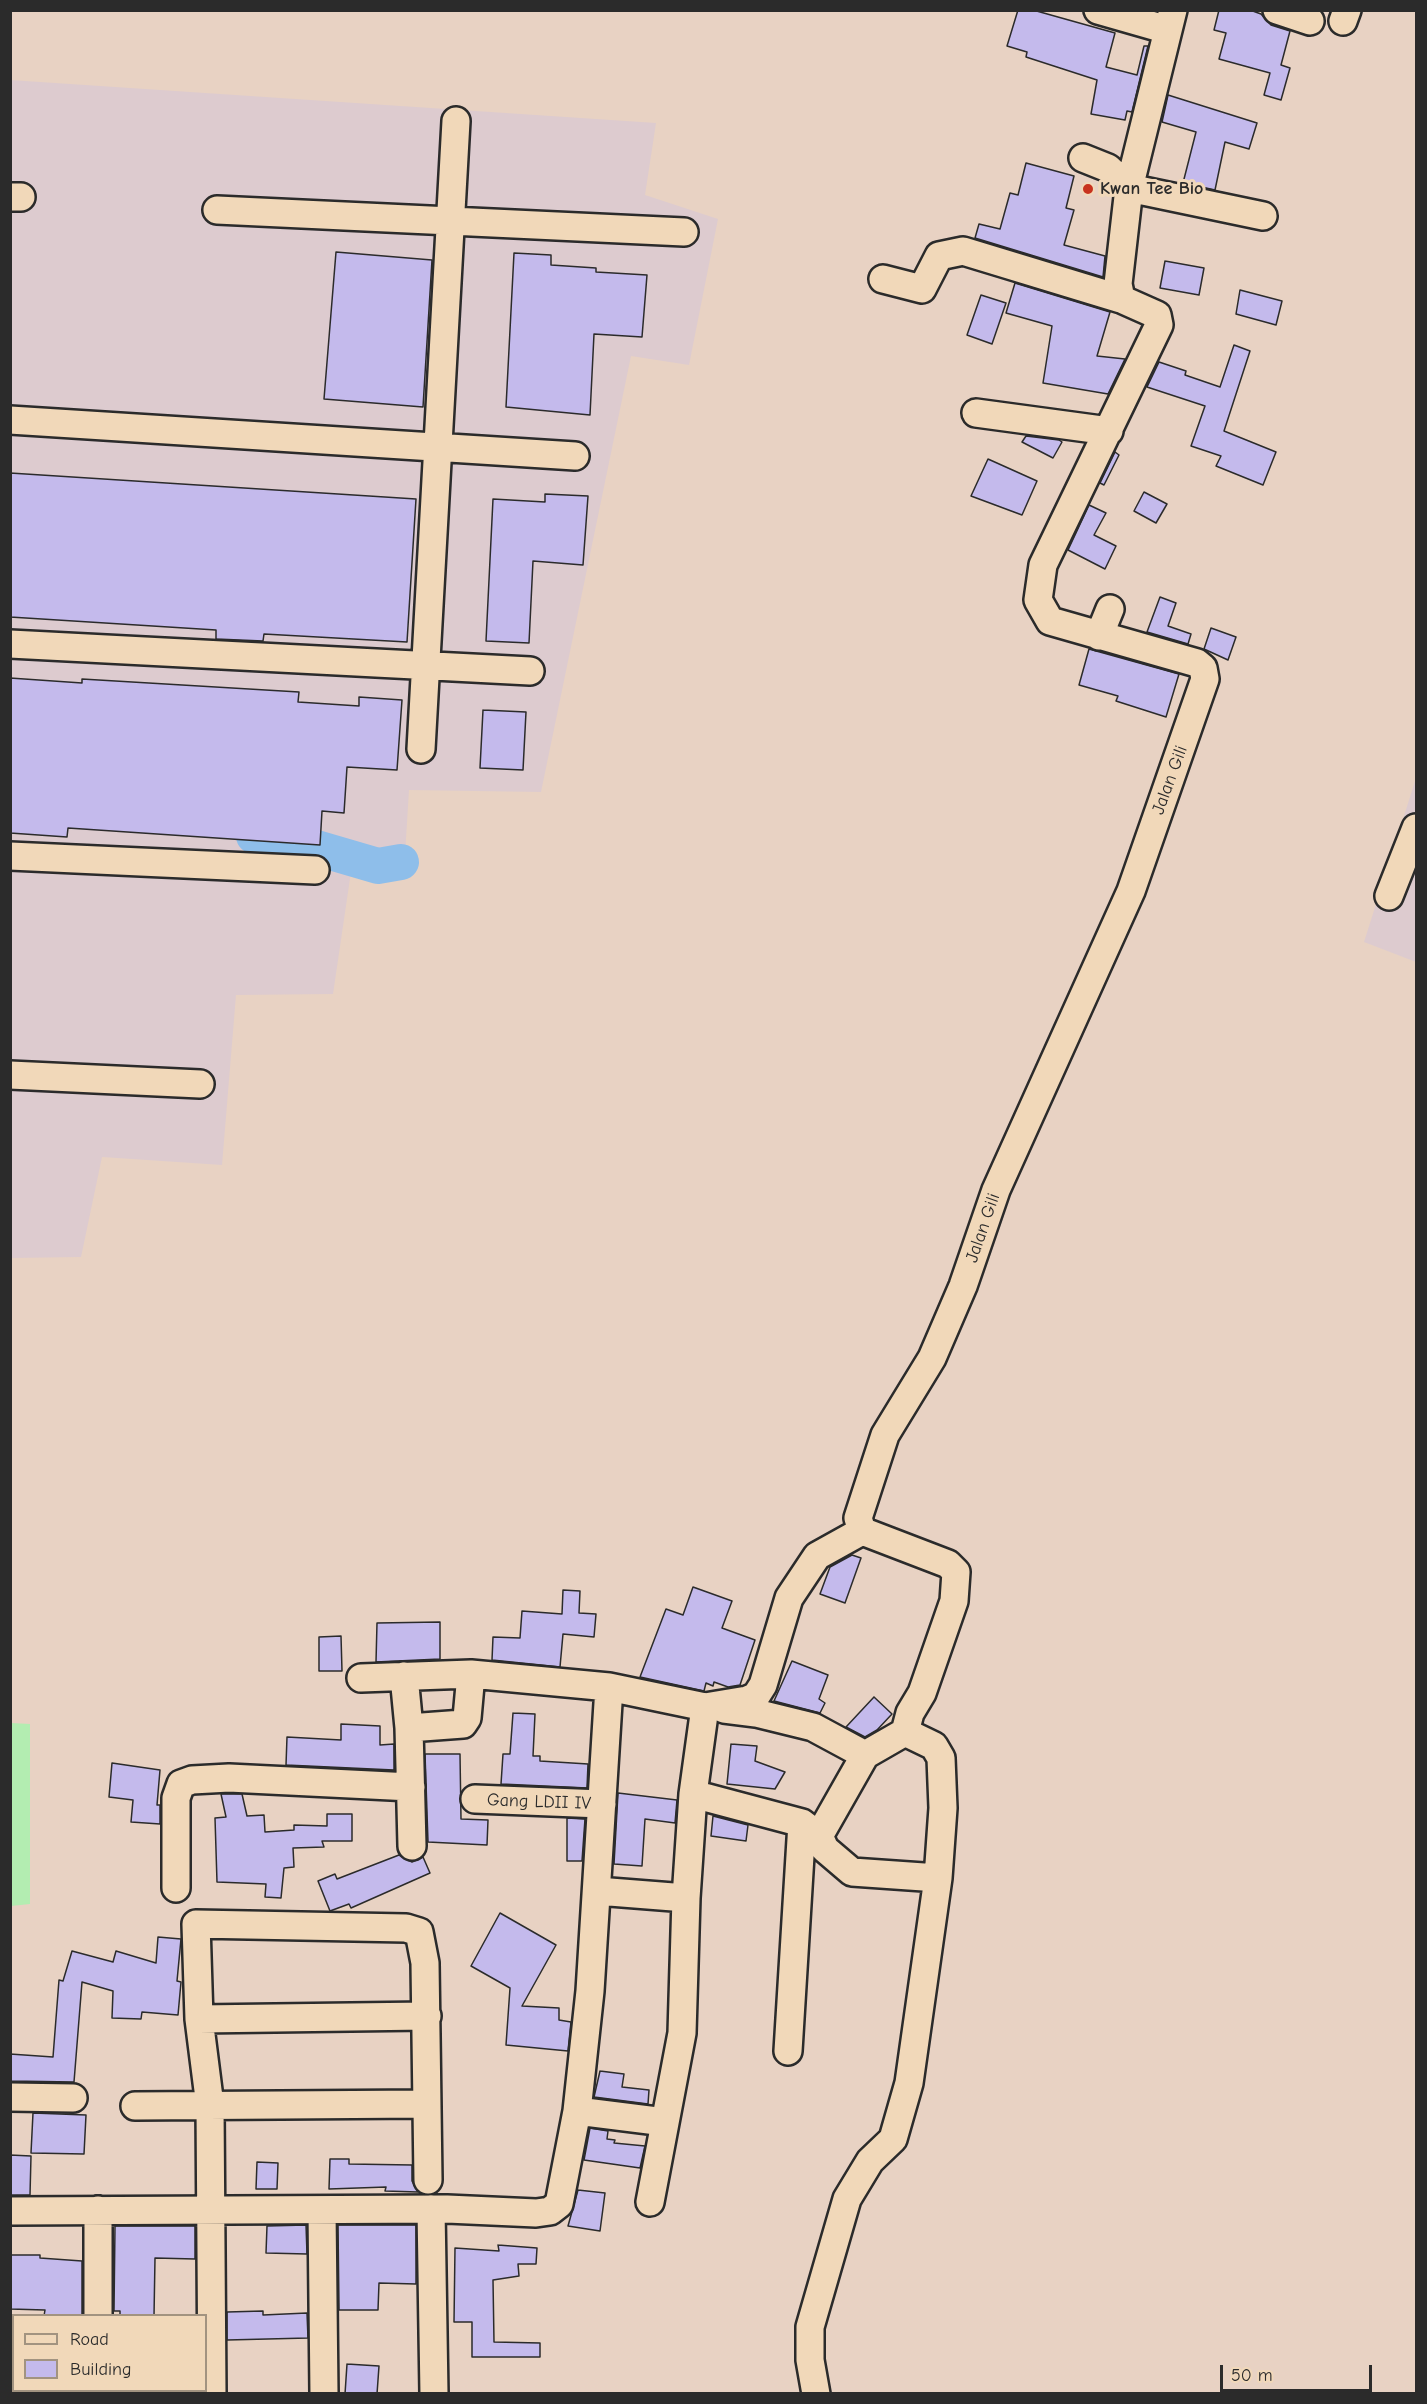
<!DOCTYPE html>
<style>
body{margin:0}
#map{position:relative;width:1427px;height:2404px;overflow:hidden;background:#e8d2c3;font-family:"Comic Neue",sans-serif}
canvas{display:block}
.frame{position:absolute;inset:0;border:12px solid #2b2b2b;pointer-events:none}
.legend{position:absolute;left:12px;top:2314px;width:195px;height:78px;box-sizing:border-box;background:#f1d8b9;border:2px solid #a29380;margin:0;padding:8px 10px;list-style:none;font-size:18px;color:#2b2b2b}
.legend li{display:flex;align-items:center;gap:12px;height:30px}
.legend b{width:30px;border:2px solid #a29380}
.scale{position:absolute;left:1220px;top:2365px;width:152px;height:27px;box-sizing:border-box;border:3px solid #2b2b2b;border-top:0;padding-left:8px;font-size:18px;line-height:21px;white-space:nowrap;color:#2b2b2b;-webkit-text-stroke:4px #f1d8b9;paint-order:stroke}
</style>
<div id="map">
<canvas width="1427" height="2404"></canvas>
<div class="frame"></div>
<ul class="legend">
<li><b style="height:8px;background:#f1d8b9"></b>Road</li>
<li><b style="height:16px;background:#c4baec"></b>Building</li>
</ul>
<div class="scale">50 m</div>
</div>
<script>
const context = document.querySelector('canvas').getContext('2d');
context.lineJoin = 'round';
function fillPath(path, color) { context.fillStyle = color; context.fill(path, 'evenodd'); }
const shape = rows => new Path2D(rows.map(r => 'M' + r).join(''));
function stroke(path, color, width, dash) { context.strokeStyle = color; context.lineWidth = width; context.lineCap = dash ? 'butt' : 'round'; context.setLineDash(dash || []); context.stroke(path); }
function label(font, color, halo, rows, align = 'center') {
  context.font = font + ' "Comic Neue",sans-serif'; context.lineWidth = 6; context.setLineDash([]); context.textBaseline = 'middle'; context.strokeStyle = halo; context.fillStyle = color; for (const [text, x, y, turn = 0] of rows) {
    context.save(); context.translate(x, y); context.rotate((+turn || 0) * Math.PI / 180); context.textAlign = isNaN(turn) ? turn : align; if (halo) context.strokeText(text, 0, 0); context.fillText(text, 0, 0); context.restore();
  }
}
fillPath(shape([
 [10,80,656,123,645,195,718,219,689,365,631,356,541,792,409,790,404,871,352,865,333,994,236,995,222,1165,102,1157,81,1257,11,1258],
 [1416,778,1416,962,1364,942]
]), '#ddcbcf');
fillPath(shape([
 [11,1723,30,1724,30,1904,11,1906]
]), '#b3edb1');
stroke(shape([
 [254,836,296,842,378,866,401,862]
]), '#8ebeea', 36);
const building = shape([
 [1018,10,1033,10,1115,33,1106,67,1137,75,1144,46,1148,46,1132,112,1127,111,1125,120,1091,114,1097,80,1026,57,1027,52,1007,46,1018,10],
 [1219,10,1250,10,1261,14,1271,25,1290,31,1281,65,1290,68,1281,100,1264,95,1270,73,1219,59,1226,33,1214,30,1219,10],
 [1168,95,1257,123,1249,149,1225,142,1215,190,1183,183,1196,132,1162,122,1168,95],
 [1026,163,1074,176,1066,208,1074,210,1064,245,1105,256,1103,277,975,238,979,224,1000,229,1010,193,1018,195,1026,163],
 [336,252,432,260,423,407,324,399,336,252],
 [514,253,551,255,551,265,596,268,596,272,647,275,642,337,594,334,590,415,506,407,514,253],
 [1165,261,1204,268,1199,295,1160,288,1165,261],
 [1015,283,1110,312,1097,356,1125,359,1108,394,1043,383,1052,326,1006,313,1015,283],
 [1240,290,1282,301,1276,325,1236,314,1240,290],
 [981,295,1006,303,992,344,967,335,981,295],
 [1234,345,1250,351,1224,431,1276,452,1263,485,1216,466,1221,456,1191,446,1205,406,1147,387,1159,362,1186,371,1185,375,1220,387,1234,345],
 [1026,436,1059,440,1062,442,1053,458,1022,442,1026,436],
 [1115,452,1119,455,1104,485,1100,483,1115,452],
 [988,459,1037,481,1022,515,971,496,988,459],
 [10,473,416,499,407,642,264,634,263,641,216,639,216,630,10,617,10,473],
 [1144,492,1167,504,1156,523,1134,511,1144,492],
 [545,494,588,496,583,565,533,561,529,643,486,641,493,499,545,502,545,494],
 [1089,505,1106,513,1094,535,1116,546,1105,569,1068,550,1089,505],
 [1160,597,1176,603,1168,626,1191,634,1188,644,1147,632,1160,597],
 [1211,628,1236,637,1228,660,1204,649,1211,628],
 [1089,649,1179,674,1166,717,1116,701,1118,696,1079,685,1089,649],
 [10,678,82,683,82,679,299,692,298,702,359,706,359,697,402,700,397,770,347,767,344,813,322,811,320,845,68,828,67,837,10,833,10,678],
 [483,710,526,712,523,770,480,768,483,710],
 [852,1555,861,1558,845,1603,820,1594,830,1567,852,1555],
 [693,1587,732,1601,722,1628,755,1640,740,1685,728,1687,714,1682,713,1686,706,1683,704,1691,640,1677,666,1609,683,1615,693,1587],
 [563,1590,580,1591,579,1613,596,1614,594,1637,563,1634,560,1667,492,1660,493,1637,520,1638,522,1611,562,1614,563,1590],
 [440,1622,440,1659,376,1662,377,1623,440,1622],
 [341,1636,342,1671,319,1671,319,1637,341,1636],
 [792,1661,828,1675,819,1699,825,1703,820,1713,774,1701,792,1661],
 [874,1697,892,1714,877,1730,865,1737,846,1727,874,1697],
 [513,1713,535,1714,533,1756,540,1756,540,1761,588,1764,587,1788,501,1784,503,1754,510,1754,513,1713],
 [341,1724,380,1726,380,1745,394,1744,394,1770,286,1765,287,1737,341,1740,341,1724],
 [731,1744,757,1746,755,1761,785,1772,775,1789,727,1784,731,1744],
 [425,1754,460,1754,461,1819,488,1820,487,1845,428,1842,425,1754],
 [112,1763,160,1770,157,1805,160,1805,160,1824,131,1822,133,1800,109,1797,112,1763],
 [618,1793,677,1800,675,1823,645,1819,642,1866,614,1864,618,1793],
 [221,1794,242,1794,247,1816,264,1815,265,1832,294,1830,294,1825,327,1826,327,1814,352,1814,352,1841,322,1841,324,1847,293,1848,294,1867,284,1868,281,1898,265,1897,266,1884,217,1882,215,1818,226,1817,221,1794],
 [713,1816,748,1825,746,1841,711,1836,713,1816],
 [567,1818,585,1819,582,1861,567,1861,567,1818],
 [399,1855,412,1862,423,1857,430,1873,351,1908,349,1904,330,1911,318,1881,335,1874,337,1879,399,1855],
 [500,1913,556,1945,522,2006,559,2008,559,2020,571,2022,568,2051,506,2045,510,1988,471,1966,500,1913],
 [158,1937,181,1939,177,1981,181,1982,178,2015,142,2012,141,2019,112,2018,113,1991,82,1982,74,2082,10,2081,10,2054,53,2057,59,1980,63,1981,72,1951,113,1962,116,1951,156,1963,158,1937],
 [600,2071,624,2074,622,2087,649,2090,648,2104,594,2097,600,2071],
 [33,2113,86,2115,84,2154,31,2153,33,2113],
 [590,2128,608,2131,607,2139,615,2140,614,2143,645,2146,640,2168,584,2160,590,2128],
 [10,2155,31,2156,30,2195,10,2195,10,2155],
 [330,2159,349,2159,349,2164,412,2165,412,2181,418,2192,385,2191,386,2187,329,2189,330,2159],
 [257,2162,278,2163,277,2189,256,2189,257,2162],
 [578,2190,605,2193,600,2231,568,2226,578,2190],
 [306,2225,307,2254,266,2253,267,2226,306,2225],
 [338,2225,416,2225,416,2284,379,2283,378,2310,339,2310,338,2225],
 [115,2226,195,2226,195,2259,155,2258,154,2316,120,2316,120,2311,114,2311,115,2226],
 [498,2245,537,2248,536,2264,518,2264,519,2276,493,2280,494,2342,540,2343,540,2357,472,2357,472,2322,454,2322,455,2248,499,2251,498,2245],
 [10,2255,40,2255,40,2258,82,2261,82,2316,44,2316,45,2310,10,2309,10,2255],
 [263,2311,263,2315,307,2313,308,2338,227,2340,227,2312,263,2311],
 [347,2364,379,2366,377,2394,345,2394,347,2364]
]);
fillPath(building, '#c4baec');
stroke(building, '#2b2b2b', 1.5);
const minor = shape([
 [1098,10,1168,30],
 [1277,10,1310,21],
 [1343,21,1347,10],
 [1083,158,1108,168,1129,188,1263,216],
 [10,197,21,197],
 [217,210,684,232],
 [883,279,922,289,939,256,963,251,1121,299,1157,315,1159,325,1043,565,1038,600,1050,621,1197,663,1203,668,1205,679,1131,891,996,1190,963,1286,932,1358,885,1435,858,1518,862,1531,948,1564,956,1572,954,1601,922,1693,910,1713,905,1732],
 [1121,299,1118,284,1129,188,1173,10],
 [976,413,1109,431],
 [10,420,575,456],
 [1099,636,1110,609],
 [10,644,530,671],
 [421,749,456,121],
 [10,856,315,870],
 [1389,896,1416,828],
 [10,1075,200,1084],
 [404,1676,409,1728,412,1846],
 [361,1678,471,1674,609,1687,705,1707,693,1794,686,1898,682,2033,650,2202],
 [705,1707,747,1700,756,1696,763,1685,789,1598,817,1556,862,1531],
 [724,1709,756,1713,813,1727,865,1755],
 [409,1728,463,1724,467,1718,471,1674],
 [693,1794,802,1823,819,1836,825,1849,852,1872,938,1878],
 [475,1799,602,1804],
 [819,1836,865,1755,905,1732],
 [176,1888,176,1798,181,1784,192,1780,229,1778,411,1787],
 [597,1891,686,1898],
 [199,2019,427,2016],
 [788,2051,802,1823],
 [10,2097,73,2098],
 [135,2106,426,2104],
 [577,2111,665,2122],
 [431,2209,434,2394],
 [98,2210,98,2316],
 [322,2210,324,2394],
 [10,2211,447,2209,536,2213,550,2211,559,2204,577,2111,590,1991,609,1687],
 [99,2390,99,2394],
 [212,2394,210,2106,199,2019,196,1924,406,1928,419,1932,425,1963,428,2180],
 [816,2394,810,2360,810,2327,847,2199,870,2161,893,2139,909,2083,938,1878,943,1808,941,1758,934,1746,905,1732]
]);
stroke(minor, '#2b2b2b', 32);
stroke(minor, '#f1d8b9', 27);
for (const [x, y, r, color] of [
 [1088,189,6,"#c8321e"]
]) { const dot = new Path2D(); dot.arc(x, y, r, 0, 2 * Math.PI); context.fillStyle = color; context.fill(dot); stroke(dot, '#f1d8b9', 2); }
label('bold 18px', '#2b2b2b', '#f1d8b9', [
 ["Kwan Tee Bio",1100,189]
], 'left');
label('18px', '#2b2b2b', '#f1d8b9', [
 ["Jalan Gili",1170,780,-70],
 ["Jalan Gili",983,1228,-71],
 ["Gang LDII IV",539,1802,2]
]);
</script>
